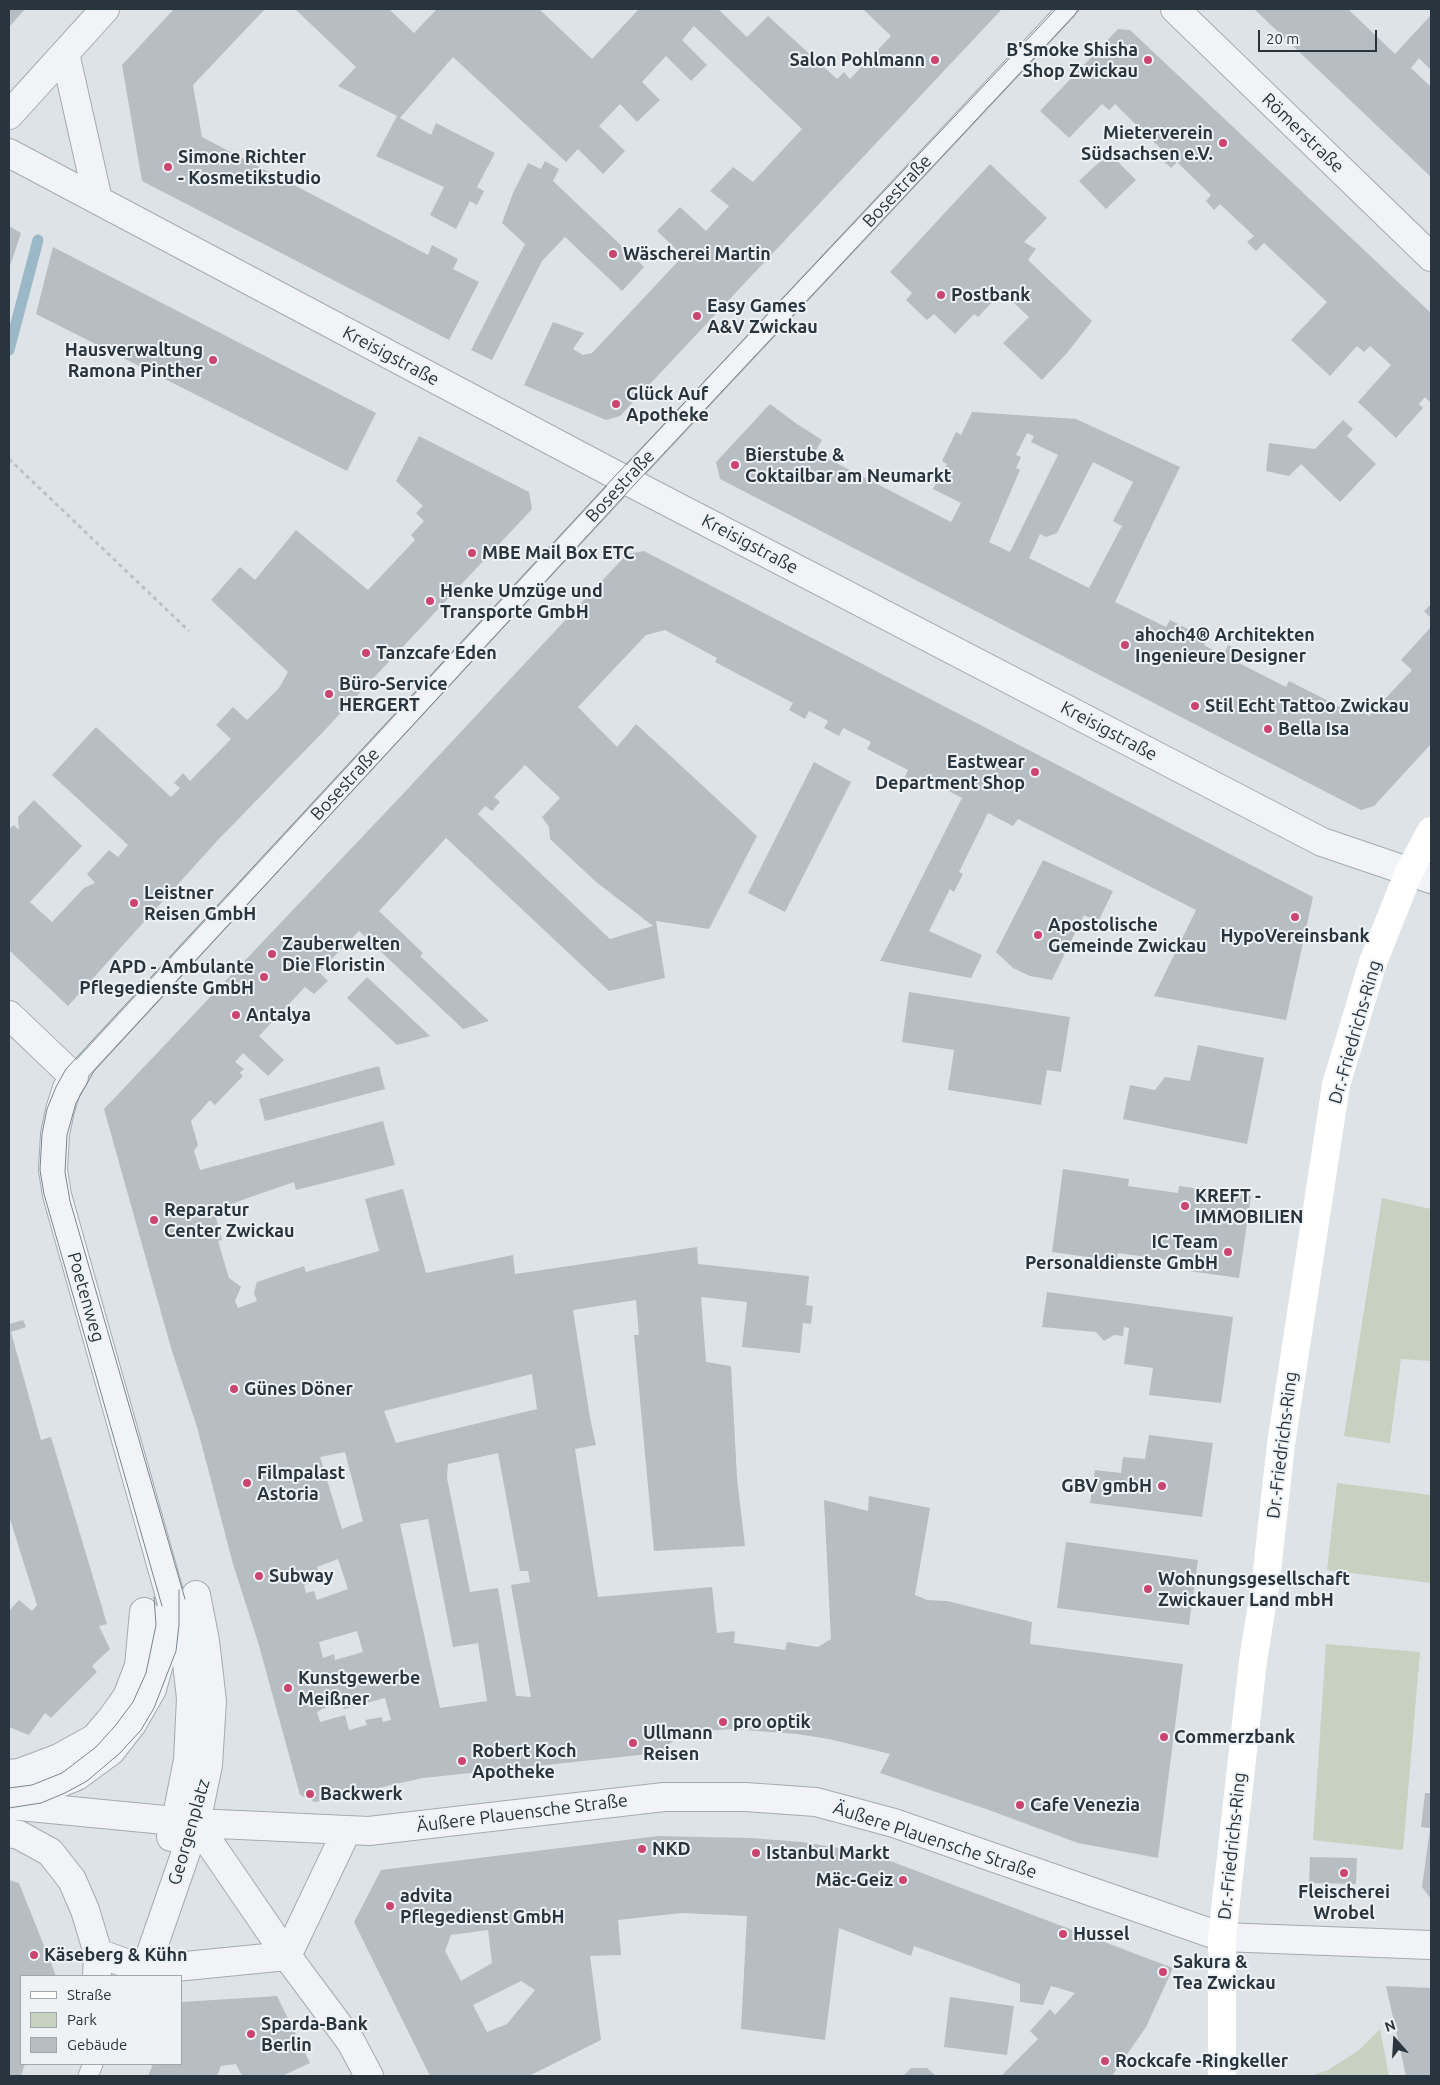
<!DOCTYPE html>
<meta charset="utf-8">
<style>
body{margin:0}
#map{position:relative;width:1440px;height:2085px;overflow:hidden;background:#dee3e7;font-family:Ubuntu,sans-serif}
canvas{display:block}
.frame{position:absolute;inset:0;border:10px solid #28343e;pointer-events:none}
.legend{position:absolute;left:20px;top:1975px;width:162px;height:90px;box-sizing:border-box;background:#eef2f5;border:1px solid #9fa6ac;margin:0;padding:6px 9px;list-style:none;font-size:15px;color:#28343e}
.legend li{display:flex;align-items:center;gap:10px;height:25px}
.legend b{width:25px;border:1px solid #9fa6ac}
.north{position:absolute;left:1370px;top:2015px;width:50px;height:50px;-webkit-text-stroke:4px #eef2f5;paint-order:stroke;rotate:341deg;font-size:14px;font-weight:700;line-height:20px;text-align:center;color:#28343e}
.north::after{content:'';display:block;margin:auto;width:18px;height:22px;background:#28343e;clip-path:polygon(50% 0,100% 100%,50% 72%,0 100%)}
.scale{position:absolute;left:1258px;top:30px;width:119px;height:22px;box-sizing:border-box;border:2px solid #28343e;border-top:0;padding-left:6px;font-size:15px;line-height:18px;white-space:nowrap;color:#28343e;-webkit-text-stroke:4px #eef2f5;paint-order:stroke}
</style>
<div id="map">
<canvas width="1440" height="2085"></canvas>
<div class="frame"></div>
<ul class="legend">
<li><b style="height:6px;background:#fff"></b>Straße</li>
<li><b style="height:14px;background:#c7d1bf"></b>Park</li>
<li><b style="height:14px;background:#b6bec4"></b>Gebäude</li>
</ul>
<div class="north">N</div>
<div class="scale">20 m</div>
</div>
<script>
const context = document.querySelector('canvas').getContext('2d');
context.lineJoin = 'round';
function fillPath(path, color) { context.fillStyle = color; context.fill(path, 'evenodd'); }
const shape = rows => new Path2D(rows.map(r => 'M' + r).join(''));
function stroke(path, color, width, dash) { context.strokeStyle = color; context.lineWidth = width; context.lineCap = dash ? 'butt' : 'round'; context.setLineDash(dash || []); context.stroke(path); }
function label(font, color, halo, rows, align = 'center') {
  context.font = font + ' Ubuntu,sans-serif'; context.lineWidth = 4; context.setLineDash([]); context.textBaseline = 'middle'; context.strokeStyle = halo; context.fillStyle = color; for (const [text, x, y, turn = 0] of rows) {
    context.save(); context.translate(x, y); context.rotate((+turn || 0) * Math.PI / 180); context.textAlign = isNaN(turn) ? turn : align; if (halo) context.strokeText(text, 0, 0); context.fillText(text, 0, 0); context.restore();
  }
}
fillPath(shape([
 [1382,1198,1431,1209,1431,1361,1401,1359,1390,1443,1344,1436],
 [1337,1483,1431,1495,1431,1583,1327,1570],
 [1326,1644,1420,1652,1403,1850,1313,1840],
 [1380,2029,1389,2076,1310,2076,1328,2070,1358,2051]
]), '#c7d1bf');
stroke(shape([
 [9,350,38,240]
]), '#9ab8c7', 11);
fillPath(shape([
 [9,9,25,9,9,27],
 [174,9,265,9,193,85,202,137,428,255,432,245,458,259,453,269,479,282,449,340,142,181,122,65],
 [295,9,389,9,414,33,437,9,539,9,592,59,639,9,718,9,747,37,768,16,837,79,844,72,850,79,891,36,863,9,1002,9,620,416,606,420,524,385,553,322,584,333,573,349,583,355,592,353,683,256,657,231,680,207,706,231,729,206,710,191,733,167,753,182,802,129,694,26,682,40,707,65,691,81,666,56,642,82,660,100,637,122,620,104,599,126,625,151,603,174,578,149,566,162,453,57,400,118,431,135,436,123,495,153,477,187,484,191,477,205,470,201,456,229,430,215,444,187,376,156,397,116,338,86,356,67],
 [1254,9,1348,9,1395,54,1431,15,1431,70,1419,58,1411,68,1431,87,1431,177],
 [1118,29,1130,30,1431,313,1431,403,1425,397,1419,404,1423,408,1396,438,1358,402,1391,365,1370,346,1364,352,1357,346,1330,376,1291,340,1327,302,1264,243,1256,251,1247,242,1254,236,1220,204,1214,210,1206,201,1211,195,1177,162,1171,168,1155,154,1161,149,1115,104,1109,110,1102,104,1069,138,1040,111],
 [1109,153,1136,180,1106,209,1079,181],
 [545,161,559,169,553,181,644,267,622,291,565,237,542,261,492,360,471,350,525,244,502,223,513,193,528,163,541,169],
 [990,164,1047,218,1024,242,1036,249,1028,260,1092,321,1067,353,1042,380,1003,343,1029,317,1002,292,978,317,974,314,955,334,934,314,927,320,906,300,912,293,890,272],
 [9,226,21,233,9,269],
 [53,247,376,413,347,471,36,314],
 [770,404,797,424,822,440,815,452,951,522,961,503,933,489,947,464,942,461,956,432,961,435,972,412,1076,419,1180,467,1115,602,1166,627,1170,620,1208,639,1204,645,1223,656,1228,645,1244,653,1239,663,1286,687,1289,681,1356,715,1360,709,1369,716,1412,670,1401,660,1431,627,1431,744,1374,806,1361,810,720,479,716,462],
 [1027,433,1034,436,1031,442,1058,455,1010,552,989,542,1020,470,1016,468,1021,457,1016,455],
 [1093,462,1133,482,1113,521,1122,526,1089,588,1029,558,1040,534,1046,537,1057,533],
 [1343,420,1353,429,1347,436,1376,464,1340,502,1301,464,1289,476,1266,471,1269,443,1315,449],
 [419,436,529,492,532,509,323,732,217,841,68,1006,9,950,9,829,14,825,19,830,18,817,34,800,82,846,30,902,52,922,84,888,95,883,87,874,109,850,118,857,128,845,52,775,96,727,171,797,180,788,174,783,183,773,190,781,231,739,216,725,233,707,247,720,279,688,288,672,211,600,240,567,255,580,296,530,368,590,415,540,411,535,424,521,416,513,423,506,396,481],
 [644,551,1313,897,1286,1020,1154,996,1196,910,1018,819,1013,826,988,813,959,872,963,874,954,892,950,889,929,931,982,955,971,978,880,961,962,798,920,776,916,785,904,779,908,770,867,749,871,742,843,728,839,736,824,728,828,721,809,711,805,719,789,710,793,703,715,662,717,658,665,630,646,635,578,707,617,747,636,724,757,836,709,929,656,921,665,978,609,991,446,838,379,911,423,953,420,956,489,1021,463,1029,359,931,319,972,328,981,314,994,305,987,259,1036,284,1060,268,1076,243,1053,235,1062,244,1069,240,1073,243,1076,215,1105,210,1100,191,1121,198,1145,194,1151,200,1170,383,1121,395,1165,296,1190,294,1182,222,1207,224,1213,221,1218,216,1218,222,1240,218,1241,229,1278,241,1287,235,1301,238,1308,257,1301,254,1293,257,1282,304,1266,306,1272,379,1251,365,1199,403,1189,426,1273,513,1255,515,1274,697,1247,698,1264,809,1276,806,1305,813,1306,811,1324,803,1323,800,1353,742,1347,747,1302,701,1297,706,1362,731,1366,737,1478,745,1546,654,1551,634,1335,639,1335,636,1300,573,1310,590,1418,596,1445,575,1449,598,1597,712,1587,717,1633,735,1631,734,1643,785,1650,787,1642,818,1647,831,1639,824,1500,868,1511,869,1496,930,1508,915,1595,927,1600,947,1601,1032,1622,1030,1644,1183,1664,1158,1858,1078,1843,986,1809,880,1773,890,1754,829,1739,797,1734,731,1729,694,1732,672,1742,659,1753,423,1778,315,1802,300,1795,258,1642,233,1564,197,1427,171,1348,104,1109,401,796,627,554],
 [525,765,560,798,542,817,549,827,550,839,595,881,653,926,610,939,478,814,485,806,492,811,500,802,494,797],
 [532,1374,537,1409,396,1443,384,1411],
 [345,1452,363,1521,342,1529,320,1457],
 [498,1453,520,1571,528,1571,530,1582,511,1585,531,1697,516,1696,498,1588,470,1592,447,1478,448,1464],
 [428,1519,453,1647,478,1643,487,1701,440,1708,400,1524],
 [338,1559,348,1589,317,1600,314,1591,306,1593,304,1585,321,1579,317,1567],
 [357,1631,363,1652,335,1660,334,1654,323,1658,319,1642],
 [385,1698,391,1720,383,1722,382,1717,365,1720,367,1725,349,1730,345,1715,320,1722,317,1712,330,1705,342,1702,344,1709],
 [1431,604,1431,618,1424,611],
 [814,762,851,782,785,912,748,893],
 [1043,860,1113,891,1098,922,1084,915,1052,980,1030,976,1013,968,996,952],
 [367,977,430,1036,397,1045,347,998],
 [909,992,1070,1017,1061,1072,1047,1070,1041,1105,948,1090,954,1050,902,1042],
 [1198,1045,1264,1058,1247,1144,1123,1119,1130,1085,1155,1090,1165,1077,1190,1081],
 [379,1066,385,1089,265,1121,259,1099],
 [1063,1169,1129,1179,1128,1186,1178,1193,1179,1186,1251,1196,1239,1278,1167,1268,1169,1260,1118,1253,1116,1261,1052,1252],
 [1047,1292,1233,1317,1221,1403,1149,1395,1153,1368,1124,1364,1129,1328,1124,1327,1123,1336,1114,1335,1104,1341,1096,1332,1042,1327],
 [23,1320,26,1327,11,1332,41,1440,51,1437,107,1624,99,1626,110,1649,92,1666,97,1672,51,1718,45,1713,29,1735,9,1727,9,1611,19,1600,32,1611,37,1605,10,1519,9,1519,9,1324],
 [1149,1435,1213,1443,1202,1517,1090,1503,1095,1470,1121,1473,1123,1457,1145,1459],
 [1066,1542,1198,1560,1189,1625,1057,1608],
 [1425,1793,1431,1793,1431,1899,1422,1887,1430,1828,1421,1827],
 [658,1836,750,1838,802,1842,869,1853,1173,1968,1146,2027,1112,2076,1001,2076,1038,2039,1030,2031,1050,2009,1055,2015,1075,1993,1051,1986,1043,2005,1020,2002,1020,1984,914,1946,911,1956,839,1928,825,2040,741,2029,747,1916,682,1913,618,1920,621,1955,590,1956,601,2040,529,2076,430,2076,354,1922,381,1870],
 [488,1930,492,1963,461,1981,445,1951,451,1935],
 [521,1981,535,1990,507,2024,487,2032,473,2005],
 [1310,1857,1357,1858,1356,1884,1309,1883],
 [9,1880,19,1883,56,1976,21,1976,21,2064,25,2064,21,2076,9,2076],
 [1386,1986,1431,1988,1431,2076,1406,2076],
 [277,1996,310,2063,282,2076,242,2076,236,2064,221,2066,217,2076,148,2076,153,2064,181,2064,181,2002],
 [950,1997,1014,2006,1007,2055,944,2047],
 [911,2068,927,2068,936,2076,903,2076]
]), '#b6bec4');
const service = shape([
 [74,1077,626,480,1067,9],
 [88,2076,93,2064]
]);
const pedestrian = shape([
 [9,1774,19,1773,59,1758,95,1738,112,1718,127,1697,139,1666,144,1612],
 [11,1799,40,1791,77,1776,111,1751,132,1724,152,1689,168,1631,171,1609],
 [9,1805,196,1823,369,1831,664,1797,745,1797,816,1802,894,1823,1222,1937,1431,1945],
 [196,1823,287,1956,351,2042],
 [9,1833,19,1835,50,1852,72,1880,85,1910,98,1953,97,1976],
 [171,1837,176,1821,188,1760,191,1698,185,1646,172,1603],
 [98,1953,145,1970,287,1956,347,1830],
 [143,1976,196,1823,208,1765,212,1701,205,1641,196,1595]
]);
const minor = shape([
 [1175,9,1431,257],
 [65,53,98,200],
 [9,115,105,9],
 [9,153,616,475,1322,842,1431,879],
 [9,1015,74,1077,67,1088,60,1110,55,1134,53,1170,57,1195,172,1603],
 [351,2042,369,2076]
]);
stroke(service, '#a4abb1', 21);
stroke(pedestrian, '#a4abb1', 30);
stroke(minor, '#a4abb1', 30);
stroke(shape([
 [9,459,189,631]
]), '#bdc1c6', 3, [4, 4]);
stroke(service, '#f1f3f6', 19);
stroke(pedestrian, '#f1f3f6', 28);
stroke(minor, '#f1f3f6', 28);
stroke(shape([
 [1222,2076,1222,1937,1253,1661,1266,1580,1281,1444,1336,1085,1373,962,1409,872,1431,831]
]), '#fff', 28);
stroke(shape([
 [185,1599,70,1201,65,1172,67,1135,76,1103,94,1071,635,484,1080,9],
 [162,1606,44,1194,40,1170,42,1134,47,1109,56,1087,66,1069,616,475,1056,9],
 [9,1788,32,1785,62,1773,96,1747,115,1726,133,1702,146,1673,156,1625,154,1597],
 [9,1808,41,1803,65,1793,87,1781,120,1753,141,1730,154,1708,176,1651,179,1625,179,1590]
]), '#788691', 1);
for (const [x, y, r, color] of [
 [935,60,5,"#cb4571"],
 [1148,60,5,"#cb4571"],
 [1223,143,5,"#cb4571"],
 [168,167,5,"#cb4571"],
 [613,254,5,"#cb4571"],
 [941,295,5,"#cb4571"],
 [697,316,5,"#cb4571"],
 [213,360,5,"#cb4571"],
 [616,404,5,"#cb4571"],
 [735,465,5,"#cb4571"],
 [472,553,5,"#cb4571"],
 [430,601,5,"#cb4571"],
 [1125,645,5,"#cb4571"],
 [366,653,5,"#cb4571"],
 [329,694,5,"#cb4571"],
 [1195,706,5,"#cb4571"],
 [1268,729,5,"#cb4571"],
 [1035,772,5,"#cb4571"],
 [134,903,5,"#cb4571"],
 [1295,917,5,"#cb4571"],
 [1038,935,5,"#cb4571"],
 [272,954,5,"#cb4571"],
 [264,977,5,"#cb4571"],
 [236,1015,5,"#cb4571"],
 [1185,1206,5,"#cb4571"],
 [154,1220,5,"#cb4571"],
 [1228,1252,5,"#cb4571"],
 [234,1389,5,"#cb4571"],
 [247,1483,5,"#cb4571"],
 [1162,1486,5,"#cb4571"],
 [259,1576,5,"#cb4571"],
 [1148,1589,5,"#cb4571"],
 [288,1688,5,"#cb4571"],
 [723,1722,5,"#cb4571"],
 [1164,1737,5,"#cb4571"],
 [633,1743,5,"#cb4571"],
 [462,1761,5,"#cb4571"],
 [310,1794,5,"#cb4571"],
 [1020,1805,5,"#cb4571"],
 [642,1849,5,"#cb4571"],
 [756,1853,5,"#cb4571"],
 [1344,1873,5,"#cb4571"],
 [903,1880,5,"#cb4571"],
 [390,1906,5,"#cb4571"],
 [1063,1934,5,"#cb4571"],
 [34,1955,5,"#cb4571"],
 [1163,1972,5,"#cb4571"],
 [251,2034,5,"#cb4571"],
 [1105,2061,5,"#cb4571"]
]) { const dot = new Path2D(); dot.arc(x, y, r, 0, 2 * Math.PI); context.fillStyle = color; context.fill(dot); stroke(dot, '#eef2f5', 2); }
label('bold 18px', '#28343e', '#eef2f5', [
 ["B'Smoke Shisha",1138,50,"right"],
 ["Shop Zwickau",1138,71,"right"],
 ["Salon Pohlmann",925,60,"right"],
 ["Mieterverein",1213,133,"right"],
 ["Südsachsen e.V.",1213,154,"right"],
 ["Simone Richter",178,157],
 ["- Kosmetikstudio",178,178],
 ["Wäscherei Martin",623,254],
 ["Postbank",951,295],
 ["Easy Games",707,306],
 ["A&V Zwickau",707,327],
 ["Hausverwaltung",203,350,"right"],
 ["Ramona Pinther",203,371,"right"],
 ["Glück Auf",626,394],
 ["Apotheke",626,415],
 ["Bierstube &",745,455],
 ["Coktailbar am Neumarkt",745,476],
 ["MBE Mail Box ETC",482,553],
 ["Henke Umzüge und",440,591],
 ["Transporte GmbH",440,612],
 ["ahoch4® Architekten",1135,635],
 ["Ingenieure Designer",1135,656],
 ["Tanzcafe Eden",376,653],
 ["Büro-Service",339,684],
 ["HERGERT",339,705],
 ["Stil Echt Tattoo Zwickau",1205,706],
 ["Bella Isa",1278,729],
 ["Eastwear",1025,762,"right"],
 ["Department Shop",1025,783,"right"],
 ["Leistner",144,893],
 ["Reisen GmbH",144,914],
 ["Apostolische",1048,925],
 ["Gemeinde Zwickau",1048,946],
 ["HypoVereinsbank",1295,936,"center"],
 ["Zauberwelten",282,944],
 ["Die Floristin",282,965],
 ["APD - Ambulante",254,967,"right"],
 ["Pflegedienste GmbH",254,988,"right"],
 ["Antalya",246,1015],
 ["KREFT -",1195,1196],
 ["IMMOBILIEN",1195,1217],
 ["Reparatur",164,1210],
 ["Center Zwickau",164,1231],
 ["IC Team",1218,1242,"right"],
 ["Personaldienste GmbH",1218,1263,"right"],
 ["Günes Döner",244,1389],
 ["Filmpalast",257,1473],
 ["Astoria",257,1494],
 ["GBV gmbH",1152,1486,"right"],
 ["Subway",269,1576],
 ["Wohnungsgesellschaft",1158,1579],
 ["Zwickauer Land mbH",1158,1600],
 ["Kunstgewerbe",298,1678],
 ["Meißner",298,1699],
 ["pro optik",733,1722],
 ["Ullmann",643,1733],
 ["Reisen",643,1754],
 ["Commerzbank",1174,1737],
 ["Robert Koch",472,1751],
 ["Apotheke",472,1772],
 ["Backwerk",320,1794],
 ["Cafe Venezia",1030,1805],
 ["NKD",652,1849],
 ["Istanbul Markt",766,1853],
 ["Mäc-Geiz",893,1880,"right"],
 ["Fleischerei",1344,1892,"center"],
 ["Wrobel",1344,1913,"center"],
 ["advita",400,1896],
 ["Pflegedienst GmbH",400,1917],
 ["Hussel",1073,1934],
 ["Käseberg & Kühn",44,1955],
 ["Sakura &",1173,1962],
 ["Tea Zwickau",1173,1983],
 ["Sparda-Bank",261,2024],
 ["Berlin",261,2045],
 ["Rockcafe -Ringkeller",1115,2061]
], 'left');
label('18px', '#28343e', '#eef2f5', [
 ["Römerstraße",1303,133,44],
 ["Bosestraße",897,191,-47],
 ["Kreisigstraße",391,356,28],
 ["Bosestraße",620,486,-47],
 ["Kreisigstraße",750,544,28],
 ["Kreisigstraße",1109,731,28],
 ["Bosestraße",345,784,-47],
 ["Dr.-Friedrichs-Ring",1355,1032,-74],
 ["Poetenweg",86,1297,74],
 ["Dr.-Friedrichs-Ring",1282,1445,-83],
 ["Äußere Plauensche Straße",522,1813,-7],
 ["Georgenplatz",189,1832,-74],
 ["Äußere Plauensche Straße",935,1840,18],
 ["Dr.-Friedrichs-Ring",1232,1846,-84]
]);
</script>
